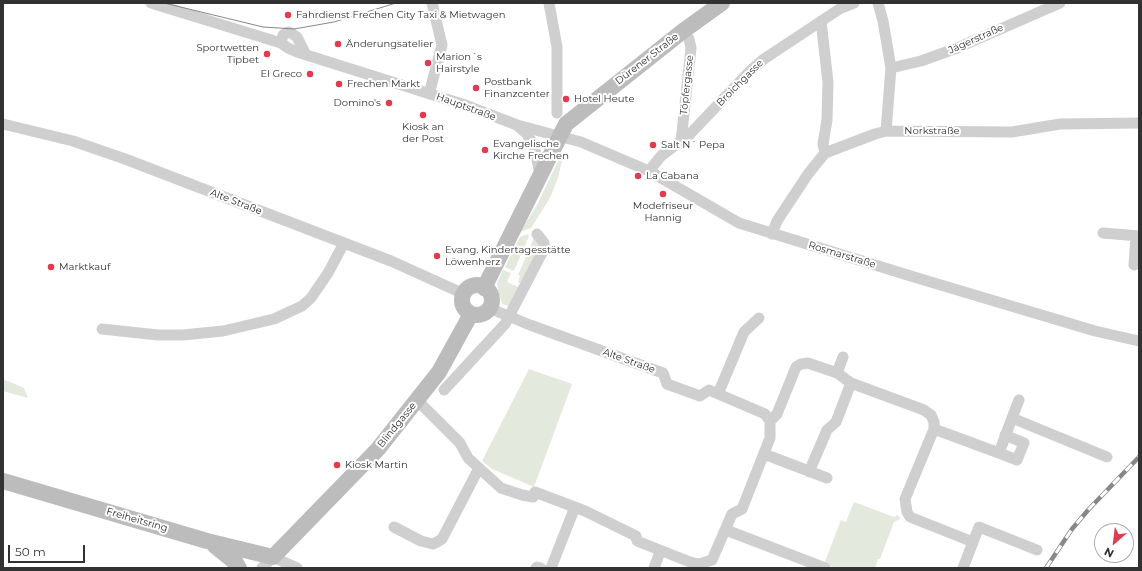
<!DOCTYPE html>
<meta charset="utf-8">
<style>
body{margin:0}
#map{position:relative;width:1142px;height:571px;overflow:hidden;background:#fff;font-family:Montserrat,sans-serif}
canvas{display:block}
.frame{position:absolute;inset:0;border:4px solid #323232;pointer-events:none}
.north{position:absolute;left:1094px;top:523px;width:40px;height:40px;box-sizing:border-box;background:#fff;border:1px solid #adadad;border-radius:50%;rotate:208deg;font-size:11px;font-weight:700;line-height:16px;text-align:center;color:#323232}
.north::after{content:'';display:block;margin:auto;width:14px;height:18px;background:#e33b4e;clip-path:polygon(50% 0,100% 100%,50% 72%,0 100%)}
.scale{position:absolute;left:8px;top:545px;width:77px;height:18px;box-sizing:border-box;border:2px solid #323232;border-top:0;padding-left:5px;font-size:12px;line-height:14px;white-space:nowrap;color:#323232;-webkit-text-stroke:3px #fff;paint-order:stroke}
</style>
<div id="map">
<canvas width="1142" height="571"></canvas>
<div class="frame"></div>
<div class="north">N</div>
<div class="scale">50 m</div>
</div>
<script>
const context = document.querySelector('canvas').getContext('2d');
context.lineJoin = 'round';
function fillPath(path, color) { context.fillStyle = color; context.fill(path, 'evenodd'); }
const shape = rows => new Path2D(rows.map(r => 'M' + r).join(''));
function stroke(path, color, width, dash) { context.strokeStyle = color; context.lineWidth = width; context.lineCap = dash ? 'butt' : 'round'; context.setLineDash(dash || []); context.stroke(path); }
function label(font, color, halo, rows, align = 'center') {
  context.font = font + ' Montserrat,sans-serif'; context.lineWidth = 4; context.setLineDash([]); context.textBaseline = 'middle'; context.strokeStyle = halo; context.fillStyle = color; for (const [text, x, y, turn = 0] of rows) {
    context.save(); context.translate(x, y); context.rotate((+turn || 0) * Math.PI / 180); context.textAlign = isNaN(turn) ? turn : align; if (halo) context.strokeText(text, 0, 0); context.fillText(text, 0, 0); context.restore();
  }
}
fillPath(shape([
 [561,155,563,156,558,178,550,198,531,228,520,232,537,205],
 [528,234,529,236,514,271,505,267,520,237],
 [534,238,537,240,539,246,521,284,518,282,520,276,518,275],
 [503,270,511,273,507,282,520,288,509,306,502,304,498,290,497,283],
 [529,369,572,384,534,487,492,469,482,461],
 [3,379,24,388,28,398,3,391],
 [854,502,894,517,898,515,900,519,894,522,880,559,878,559,875,568,836,568,824,564,841,520,846,522]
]), '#e3e9dc');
stroke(shape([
 [151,3,281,43,288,48,297,52,462,104,517,125,581,142,649,171,739,223,914,277,1095,331,1139,341],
 [549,3,557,47,557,113],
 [878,3,883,21,891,68,886,131],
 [821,21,828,82,827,120,823,144,825,153],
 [281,43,283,35,288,32,291,33,297,37,305,53],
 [891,68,921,61,957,48,1060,3],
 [429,94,442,45,432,3],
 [3,124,73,141,125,159,391,261,464,294],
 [519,127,526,133,534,145,540,175],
 [681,142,691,48,689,39,683,31],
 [649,171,661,156,690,134,750,71,764,59,841,8,854,3],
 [1103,233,1139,236],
 [772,234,777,221,808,174,825,153,875,134,886,131,1012,132,1060,124,1139,123],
 [1134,265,1136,236],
 [102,329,158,335,183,335,223,331,274,319,302,306,311,298,328,273,344,243],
 [837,373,843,357],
 [444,390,505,324,544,249,544,243,537,234],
 [718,394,744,332,759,318],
 [417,400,460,443,468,458,501,488,522,495,533,497,535,492,585,511,636,536,637,541,690,562,699,564,712,560,732,514,742,509,770,438,770,421,765,414,709,390,700,396,667,384,663,373,530,325,489,308],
 [1012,418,1019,400],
 [770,421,777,414,796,367,801,364,808,363,837,373,851,383,924,410,931,415,934,422,934,429,999,453,1012,418,1107,457],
 [934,429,905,499,907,512,910,517,973,542,979,527,1037,550],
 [999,453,1017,460,1024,443,1005,435],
 [764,454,827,478],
 [809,472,827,430,836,422,851,383],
 [394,527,421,541,433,544,437,542,442,539,479,468],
 [726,530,825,568],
 [262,568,273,557,297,568],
 [536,568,537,567,541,568],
 [551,568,575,507],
 [654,568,660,552],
 [963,568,973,542]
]), '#cfcfcf', 11);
stroke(shape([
 '462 300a15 15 0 1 1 30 0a15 15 0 1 1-30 0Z',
 [484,288,566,124,683,31,722,3],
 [3,481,207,541,273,557,378,449,439,372,471,314],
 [215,546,236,563,239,568]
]), '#bcbcbc', 16);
stroke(shape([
 [164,3,263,27,294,29,334,22,396,3],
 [545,3,554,3]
]), '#878787', 1);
const rail = shape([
 [1046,568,1072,529,1089,509,1139,457]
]);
stroke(rail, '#878787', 4.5);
stroke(rail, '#fff', 3, [9]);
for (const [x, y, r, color] of [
 [288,15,4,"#e33b4e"],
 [338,44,4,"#e33b4e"],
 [267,54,4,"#e33b4e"],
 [428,63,4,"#e33b4e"],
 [310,74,4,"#e33b4e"],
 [339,84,4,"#e33b4e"],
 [476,88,4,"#e33b4e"],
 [566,99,4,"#e33b4e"],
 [389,103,4,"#e33b4e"],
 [423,115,4,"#e33b4e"],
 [653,145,4,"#e33b4e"],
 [485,150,4,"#e33b4e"],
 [638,176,4,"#e33b4e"],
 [663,194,4,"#e33b4e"],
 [437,256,4,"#e33b4e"],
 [51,267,4,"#e33b4e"],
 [337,465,4,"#e33b4e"]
]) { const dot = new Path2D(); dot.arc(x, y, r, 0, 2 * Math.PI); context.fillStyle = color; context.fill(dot); stroke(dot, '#fff', 1.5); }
label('10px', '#323232', '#fff', [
 ["Fahrdienst Frechen City Taxi & Mietwagen",296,15],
 ["Änderungsatelier",346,44],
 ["Sportwetten",259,48,"right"],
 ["Tipbet",259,60,"right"],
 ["Marion´s",436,57],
 ["Hairstyle",436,69],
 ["El Greco",302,74,"right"],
 ["Postbank",484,82],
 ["Finanzcenter",484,94],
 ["Frechen Markt",347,84],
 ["Hotel Heute",574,99],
 ["Domino's",381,103,"right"],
 ["Kiosk an",423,127,"center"],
 ["der Post",423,139,"center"],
 ["Evangelische",493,144],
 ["Kirche Frechen",493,156],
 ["Salt N´ Pepa",661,145],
 ["La Cabana",646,176],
 ["Modefriseur",663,206,"center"],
 ["Hannig",663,218,"center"],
 ["Evang. Kindertagesstätte",445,250],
 ["Löwenherz",445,262],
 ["Marktkauf",59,267],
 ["Kiosk Martin",345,465]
], 'left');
label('10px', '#323232', '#fff', [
 ["Jägerstraße",976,39,-24],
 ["Dürener Straße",647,59,-38],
 ["Broichgasse",740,83,-45],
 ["Töpfergasse",687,85,-84],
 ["Hauptstraße",466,107,20],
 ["Norkstraße",932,131],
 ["Alte Straße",236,202,21],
 ["Rosmarstraße",842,255,17],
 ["Alte Straße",629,361,20],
 ["Blindgasse",397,425,-51],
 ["Freiheitsring",137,520,16]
]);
</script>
